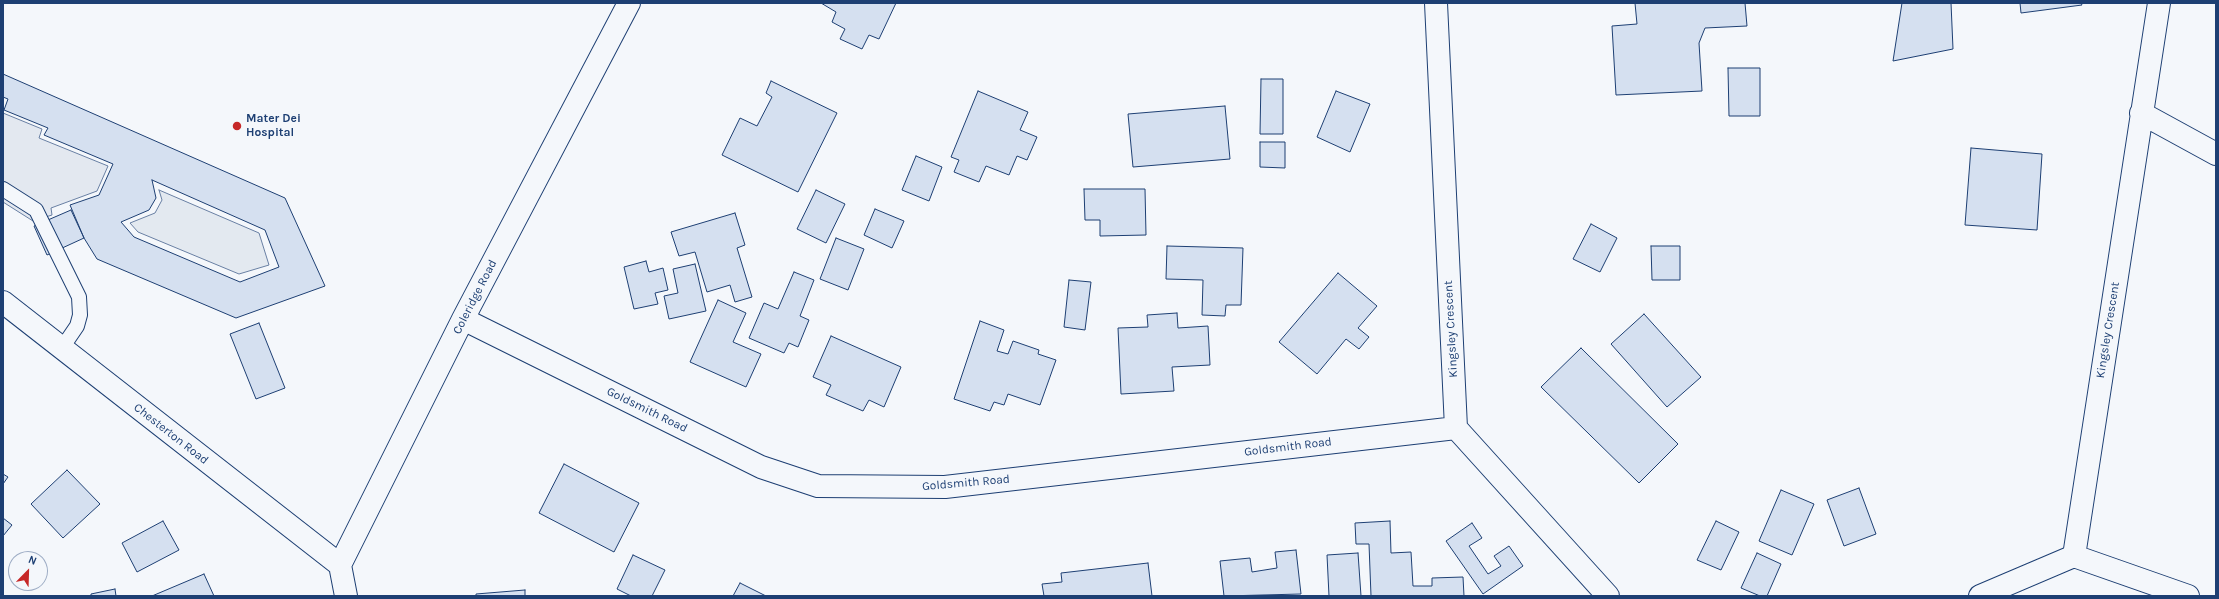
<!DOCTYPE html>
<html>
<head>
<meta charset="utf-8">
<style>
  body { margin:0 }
  #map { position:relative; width:2219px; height:599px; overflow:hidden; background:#f4f7fb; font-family:Karla,sans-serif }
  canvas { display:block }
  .frame { position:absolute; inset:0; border:4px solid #1d3f73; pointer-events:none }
  .north { position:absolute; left:8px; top:551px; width:40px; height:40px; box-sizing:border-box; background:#f4f7fb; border:1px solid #9eadc5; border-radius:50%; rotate:23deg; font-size:11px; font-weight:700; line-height:16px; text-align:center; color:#1d3f73 }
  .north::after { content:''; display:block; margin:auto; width:14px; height:18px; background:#c62828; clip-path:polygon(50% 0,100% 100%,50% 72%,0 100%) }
</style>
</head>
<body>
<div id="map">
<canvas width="2219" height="599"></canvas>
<div class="frame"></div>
<div class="north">N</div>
</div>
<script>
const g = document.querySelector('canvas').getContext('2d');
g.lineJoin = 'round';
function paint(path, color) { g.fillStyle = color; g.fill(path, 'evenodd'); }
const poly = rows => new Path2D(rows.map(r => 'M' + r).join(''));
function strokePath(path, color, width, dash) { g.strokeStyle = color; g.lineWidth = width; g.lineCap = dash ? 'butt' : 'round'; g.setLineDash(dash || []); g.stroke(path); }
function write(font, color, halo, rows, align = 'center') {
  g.font = font + ' Karla,sans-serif'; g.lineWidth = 3; g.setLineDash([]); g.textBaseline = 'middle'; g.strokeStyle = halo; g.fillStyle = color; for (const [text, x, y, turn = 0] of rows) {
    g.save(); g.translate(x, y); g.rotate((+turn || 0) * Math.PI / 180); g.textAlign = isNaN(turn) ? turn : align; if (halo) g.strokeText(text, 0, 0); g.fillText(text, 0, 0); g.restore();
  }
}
const green = poly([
  [159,190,259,233,269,265,239,274,138,232,130,223,155,213,162,200,159,190]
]);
paint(green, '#e3e9f0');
strokePath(green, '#687fa3', 1);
const parking = poly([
  [3,113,42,129,39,138,108,166,97,191,51,208,52,215,33,221,3,202,3,113]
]);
paint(parking, '#e3e8f0');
strokePath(parking, '#687fa3', 1);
const building = poly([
  [821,3,896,3,879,39,869,35,862,49,840,39,845,29,832,22,836,12,821,3],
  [1635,3,1745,3,1747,26,1705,28,1699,43,1702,91,1616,95,1612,26,1637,24,1635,3],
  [1902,3,1951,3,1953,49,1893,61,1902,3],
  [2020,3,2081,3,2082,5,2021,13,2020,3],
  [1728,68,1760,68,1760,116,1729,116,1728,68],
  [3,74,285,198,325,286,236,318,97,259,84,238,70,205,99,195,113,164,44,135,48,128,4,110,8,99,3,97,3,74],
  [152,180,265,230,279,267,240,282,134,237,121,222,149,210,156,198,152,180],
  [1261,79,1283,79,1283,134,1260,134,1261,79],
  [771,81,837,113,798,192,722,155,740,118,757,126,772,97,766,93,771,81],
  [978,91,1028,112,1020,130,1037,137,1027,160,1017,156,1009,175,986,166,979,182,954,172,959,160,951,157,978,91],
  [1336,91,1370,104,1350,152,1317,137,1336,91],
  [1225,106,1230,159,1133,167,1128,114,1225,106],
  [1260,142,1285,142,1285,168,1260,167,1260,142],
  [1971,148,2042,154,2037,230,1965,225,1971,148],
  [916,156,942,167,929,201,902,190,916,156],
  [1084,189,1145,189,1146,235,1100,236,1100,220,1085,220,1084,189],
  [816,190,845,204,826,243,797,229,816,190],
  [875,209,904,221,892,248,864,235,875,209],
  [71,210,84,238,47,255,34,226,71,210],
  [735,213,745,245,737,248,752,297,735,302,730,285,707,292,695,252,679,256,671,232,735,213],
  [1591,224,1617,238,1600,272,1573,259,1591,224],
  [836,238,864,249,848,290,820,279,836,238],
  [1167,246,1243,248,1241,305,1226,305,1225,316,1202,315,1203,280,1166,279,1167,246],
  [1651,246,1680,246,1680,280,1652,280,1651,246],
  [646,261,649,272,663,268,668,290,655,293,658,304,634,309,624,267,646,261],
  [695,264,706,311,669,319,664,296,678,293,673,269,695,264],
  [794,272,814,280,800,316,809,320,798,347,789,343,784,353,749,338,764,303,778,309,794,272],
  [1338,273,1377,306,1358,328,1369,337,1359,349,1346,339,1317,374,1279,342,1338,273],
  [1069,280,1091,282,1085,330,1064,327,1069,280],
  [718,300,746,313,733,342,761,354,746,387,690,362,718,300],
  [1177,313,1178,328,1208,326,1210,365,1172,367,1174,391,1121,394,1118,328,1148,327,1147,315,1177,313],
  [1644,314,1701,377,1667,407,1611,344,1644,314],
  [980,321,1004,330,997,351,1008,354,1013,341,1039,350,1038,354,1056,360,1040,405,1008,394,1004,405,994,402,990,411,954,399,980,321],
  [259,323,285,388,256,399,230,334,259,323],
  [831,336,901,367,884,407,869,400,863,411,826,395,831,385,813,377,831,336],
  [1581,348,1678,444,1639,483,1541,387,1581,348],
  [564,464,639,503,614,552,539,513,564,464],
  [67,470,100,504,63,538,31,504,67,470],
  [3,474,8,477,3,484,3,474],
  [1859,488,1876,534,1844,546,1827,500,1859,488],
  [1781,490,1814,504,1792,555,1759,541,1781,490],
  [3,518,12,525,3,536,3,518],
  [163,521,179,550,137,572,122,543,163,521],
  [1390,521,1391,553,1411,552,1413,586,1432,586,1432,578,1463,577,1464,596,1371,596,1369,544,1356,544,1355,523,1390,521],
  [1716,521,1739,532,1721,570,1697,560,1716,521],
  [1472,523,1482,538,1469,546,1488,574,1501,566,1494,556,1509,546,1523,566,1483,594,1446,541,1472,523],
  [1296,550,1301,594,1224,596,1220,561,1250,558,1252,572,1277,568,1275,552,1296,550],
  [1358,553,1361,596,1329,596,1327,555,1358,553],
  [1757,553,1781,564,1767,596,1760,596,1741,588,1757,553],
  [633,555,665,570,652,596,631,596,617,589,633,555],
  [1148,563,1152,596,1044,596,1042,584,1062,582,1061,573,1148,563],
  [204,574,214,596,152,596,204,574],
  [740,583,766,596,733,596,740,583],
  [115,589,116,596,91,596,91,594,115,589],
  [525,590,525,596,476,596,476,594,525,590]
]);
paint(building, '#d5e0f0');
strokePath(building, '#1d3f73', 1);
const service = poly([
  [3,189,36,210,79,297,80,315,77,326,62,348]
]);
const minor = poly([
  [1436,3,1456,428,1608,596],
  [2141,113,2216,154],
  [3,302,340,565],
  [463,319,761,467,818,486,945,487,1456,428],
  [2074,556,2188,596],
  [346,596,340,565,463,319,629,3],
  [1980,596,2074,556,2159,3]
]);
strokePath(service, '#1d3f73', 16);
strokePath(minor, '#1d3f73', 24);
strokePath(service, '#f4f7fb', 14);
strokePath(minor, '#f4f7fb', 22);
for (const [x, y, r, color] of [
  [237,126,5,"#c62828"]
]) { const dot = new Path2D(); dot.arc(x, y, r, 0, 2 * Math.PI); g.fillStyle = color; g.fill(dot); strokePath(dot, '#f4f7fb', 1.5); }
write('bold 12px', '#1d3f73', '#f4f7fb', [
  ["Mater Dei",246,119],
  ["Hospital",246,133]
], 'left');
write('12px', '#1d3f73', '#f4f7fb', [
  ["Coleridge Road",475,297,-63],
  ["Kingsley Crescent",1451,329,-93],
  ["Kingsley Crescent",2108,330,-81],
  ["Goldsmith Road",647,410,26],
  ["Chesterton Road",171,434,38],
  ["Goldsmith Road",1288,447,-7],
  ["Goldsmith Road",966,483,-5]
]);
</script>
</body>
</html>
